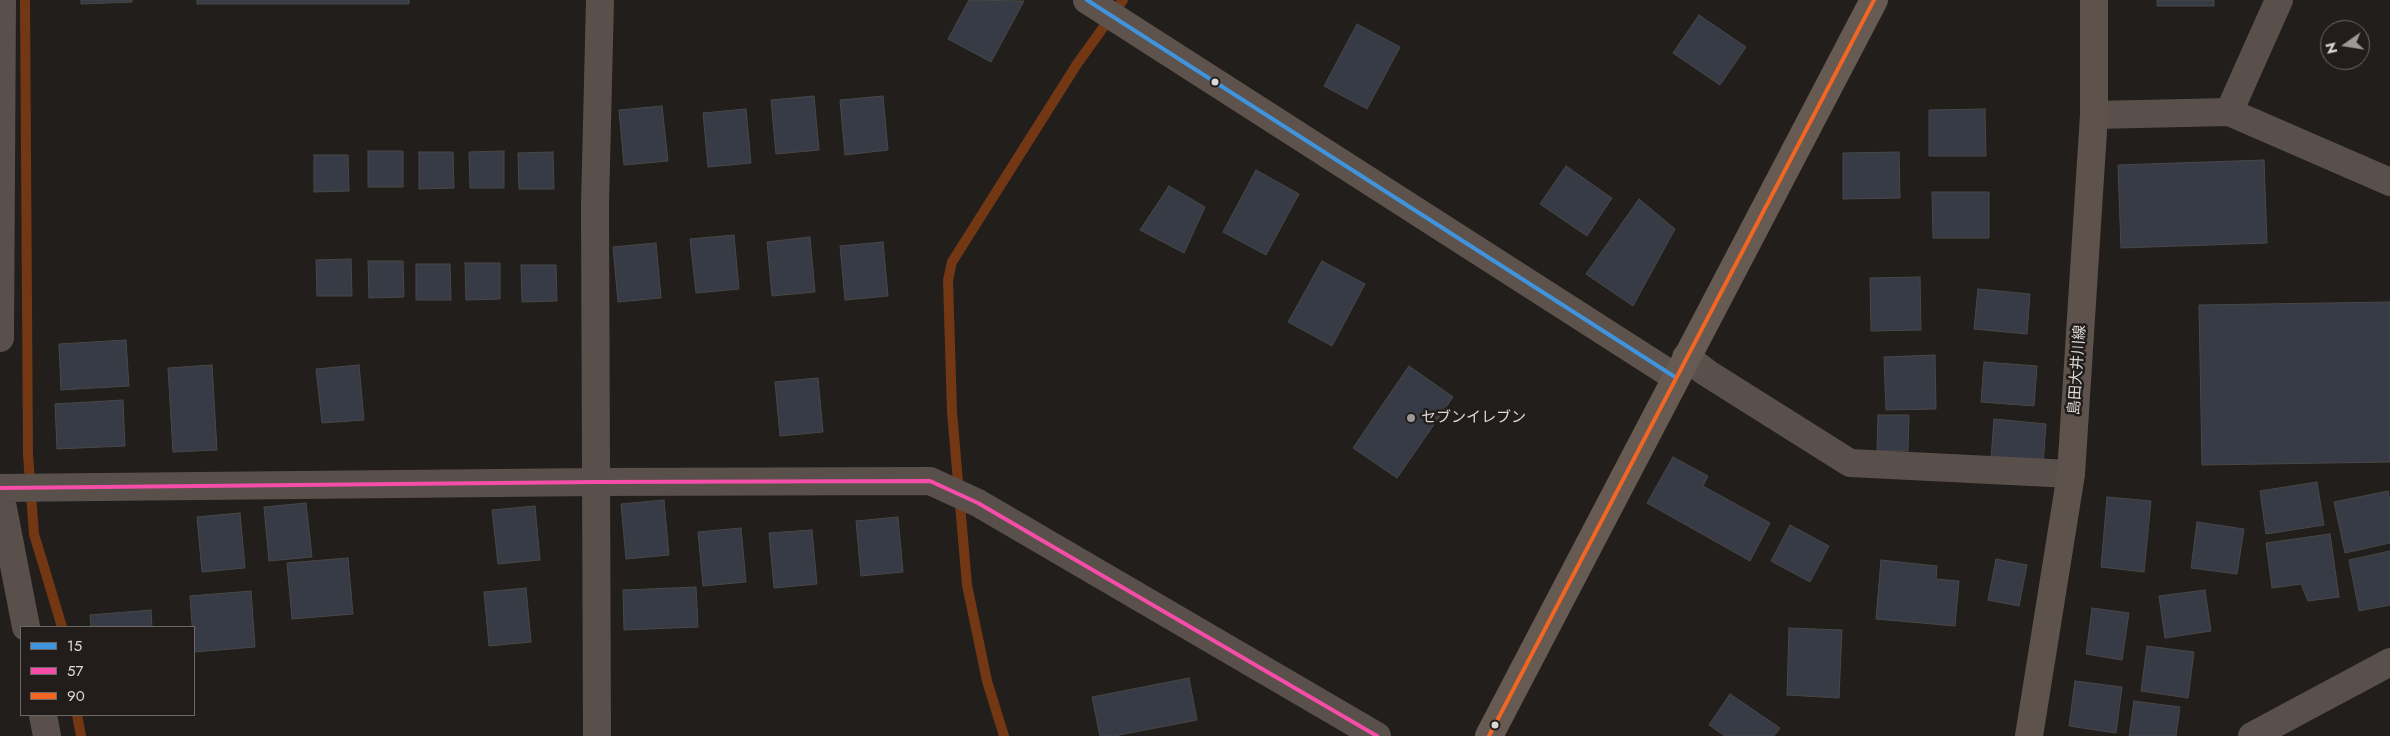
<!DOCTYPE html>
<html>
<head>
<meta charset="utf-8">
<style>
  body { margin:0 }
  #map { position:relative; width:2390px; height:736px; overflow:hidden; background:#211e1c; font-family:Jost,sans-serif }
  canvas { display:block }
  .legend { position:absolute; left:20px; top:626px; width:175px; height:90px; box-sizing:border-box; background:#221d1b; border:1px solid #6c6866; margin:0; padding:6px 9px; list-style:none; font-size:15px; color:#dcd9d7 }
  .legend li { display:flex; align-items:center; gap:10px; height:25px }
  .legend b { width:25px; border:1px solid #6c6866 }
  .north { position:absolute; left:2320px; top:20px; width:50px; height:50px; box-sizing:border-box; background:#221d1b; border:1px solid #6c6866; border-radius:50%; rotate:257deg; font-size:14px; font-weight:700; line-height:20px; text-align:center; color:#dcd9d7 }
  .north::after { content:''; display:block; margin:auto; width:18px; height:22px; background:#9b9896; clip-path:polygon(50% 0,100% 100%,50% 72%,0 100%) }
</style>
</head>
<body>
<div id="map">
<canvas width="2390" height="736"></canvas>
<ul class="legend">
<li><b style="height:6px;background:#4094de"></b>15</li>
<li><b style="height:6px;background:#f54da8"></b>57</li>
<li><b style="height:6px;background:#f26522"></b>90</li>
</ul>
<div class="north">N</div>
</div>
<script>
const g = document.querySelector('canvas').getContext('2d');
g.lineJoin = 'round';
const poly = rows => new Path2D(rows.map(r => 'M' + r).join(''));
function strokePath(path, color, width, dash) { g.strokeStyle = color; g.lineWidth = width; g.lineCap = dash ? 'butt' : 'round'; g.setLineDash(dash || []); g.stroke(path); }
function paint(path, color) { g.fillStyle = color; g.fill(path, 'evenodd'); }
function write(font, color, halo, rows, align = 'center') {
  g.font = font + ' Jost,"Noto Sans JP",sans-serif'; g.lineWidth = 5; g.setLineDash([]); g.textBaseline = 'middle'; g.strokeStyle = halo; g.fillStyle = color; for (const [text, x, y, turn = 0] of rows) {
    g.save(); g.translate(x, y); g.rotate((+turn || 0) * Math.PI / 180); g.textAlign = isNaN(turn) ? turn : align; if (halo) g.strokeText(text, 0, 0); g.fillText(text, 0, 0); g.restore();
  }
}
strokePath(poly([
  [25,0,28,455,34,534,62,627],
  [77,715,81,736],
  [1004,736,987,681,967,585,952,412,948,280,952,262,1077,64,1123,0]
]), '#743714', 10);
const building = poly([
  [81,0,132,0,132,2,81,4,81,0],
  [197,0,409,0,409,4,197,4,197,0],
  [969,0,1024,1,991,62,948,39,969,0],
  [2157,0,2214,0,2214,6,2157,6,2157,0],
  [1699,15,1746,47,1720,85,1673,53,1699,15],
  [1357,24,1400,47,1367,109,1324,86,1357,24],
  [814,96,819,150,776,154,771,100,814,96],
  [883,96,888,150,845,155,840,100,883,96],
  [662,106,668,161,624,165,619,110,662,106],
  [746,109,751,163,708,167,703,113,746,109],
  [1985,109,1986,156,1929,156,1929,110,1985,109],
  [368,151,403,151,403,187,368,187,368,151],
  [504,151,504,188,470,188,469,152,504,151],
  [419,152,453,152,454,188,419,189,419,152],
  [553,152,554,189,519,189,518,153,553,152],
  [1899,152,1900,198,1843,199,1843,153,1899,152],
  [314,155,348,155,349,191,314,192,314,155],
  [2264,160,2267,243,2121,248,2118,165,2264,160],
  [1566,166,1612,198,1587,236,1540,204,1566,166],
  [1256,170,1299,194,1266,255,1223,232,1256,170],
  [1169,186,1205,207,1184,253,1140,230,1169,186],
  [1932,192,1989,192,1989,238,1933,238,1932,192],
  [1639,199,1675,229,1633,306,1586,274,1639,199],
  [734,235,739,289,696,293,690,239,734,235],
  [810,237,815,292,772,296,767,242,810,237],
  [883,242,888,296,845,300,840,246,883,242],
  [656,243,661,298,618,302,613,247,656,243],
  [351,259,352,296,317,296,316,260,351,259],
  [368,261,403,261,404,297,369,298,368,261],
  [1322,261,1365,284,1332,346,1288,322,1322,261],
  [465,263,500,263,500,299,466,300,465,263],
  [416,264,450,264,451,300,416,300,416,264],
  [521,265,556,265,557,301,522,302,521,265],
  [1920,277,1921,330,1871,331,1870,278,1920,277],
  [1978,289,2030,294,2027,334,1974,329,1978,289],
  [2390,302,2390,462,2202,465,2199,305,2390,302],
  [126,340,129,386,61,390,59,344,126,340],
  [1935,355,1936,409,1886,410,1884,357,1935,355],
  [1984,362,2037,366,2034,406,1981,402,1984,362],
  [212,365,217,450,173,452,168,368,212,365],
  [359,365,364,420,322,423,316,369,359,365],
  [1409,366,1453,397,1397,478,1353,448,1409,366],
  [818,378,823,432,780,436,775,382,818,378],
  [123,400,125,446,57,449,55,404,123,400],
  [1878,415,1909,415,1908,451,1877,451,1878,415],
  [1994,419,2046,424,2043,464,1991,459,1994,419],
  [1673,457,1708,476,1703,486,1770,523,1750,561,1647,503,1673,457],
  [2317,482,2324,525,2266,534,2260,491,2317,482],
  [2388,491,2390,502,2390,543,2345,553,2334,502,2388,491],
  [2107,497,2151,501,2144,572,2101,567,2107,497],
  [664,500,669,555,626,559,621,504,664,500],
  [306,503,312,557,269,561,264,507,306,503],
  [535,506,540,560,498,564,492,510,535,506],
  [240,513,245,568,202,572,197,517,240,513],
  [898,517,903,572,861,576,856,521,898,517],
  [2197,522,2244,529,2237,574,2191,568,2197,522],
  [1790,525,1829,546,1810,582,1771,561,1790,525],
  [741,528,746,582,703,586,698,532,741,528],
  [812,530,817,584,774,588,769,533,812,530],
  [2330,534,2339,597,2308,601,2301,584,2272,588,2266,543,2330,534],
  [2390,551,2390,605,2359,611,2349,560,2390,551],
  [348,558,353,614,292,619,287,563,348,558],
  [1996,559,2027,565,2019,606,1988,600,1996,559],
  [1881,560,1937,566,1936,579,1959,581,1955,626,1876,619,1881,560],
  [696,587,698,627,624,630,623,590,696,587],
  [526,588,531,642,489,646,484,592,526,588],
  [2205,590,2211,631,2165,638,2159,596,2205,590],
  [251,591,255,647,194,652,190,596,251,591],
  [2092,608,2129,613,2122,660,2086,654,2092,608],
  [151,610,152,627,91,627,90,615,151,610],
  [1789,628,1842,630,1839,698,1787,695,1789,628],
  [2147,646,2194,652,2188,698,2141,691,2147,646],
  [1189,678,1197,720,1114,736,1100,736,1092,697,1189,678],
  [2075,681,2122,687,2116,733,2069,726,2075,681],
  [1730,694,1780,728,1774,736,1725,736,1709,725,1730,694],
  [2134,701,2180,707,2176,736,2129,736,2134,701]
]);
paint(building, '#373b45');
strokePath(building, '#494848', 1);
strokePath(poly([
  [2229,112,2279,0],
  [2094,115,2229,112,2390,182],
  [0,338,2,0],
  [1686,357,1707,373,1850,463,2071,474],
  [0,488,597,482,930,481,978,503,1377,736],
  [0,493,26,627],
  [43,715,47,736],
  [597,736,595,205,600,0],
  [2252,736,2390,662]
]), '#59504c', 28);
strokePath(poly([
  [1087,0,1675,377],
  [2029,736,2071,474,2094,115,2094,0]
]), '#5e534c', 28);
strokePath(poly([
  [1489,736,1874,0]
]), '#675a53', 28);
strokePath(poly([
  [1087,0,1675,377]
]), '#4094de', 4);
strokePath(poly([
  [0,488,597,482,930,481,978,503,1377,736]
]), '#f54da8', 4);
strokePath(poly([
  [1489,736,1874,0]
]), '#f26522', 4);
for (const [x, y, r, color] of [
  [1215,82,4.5,"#dcd9d7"],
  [1411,418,5,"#9b9896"],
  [1495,725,4.5,"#dcd9d7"]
]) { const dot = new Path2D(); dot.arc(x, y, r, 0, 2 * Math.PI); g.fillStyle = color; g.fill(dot); strokePath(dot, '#221d1b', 2); }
write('15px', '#dcd9d7', '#221d1b', [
  ["島田大井川線",2078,370,-86]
]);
write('15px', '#dcd9d7', '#221d1b', [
  ["セブンイレブン",1421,418]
], 'left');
</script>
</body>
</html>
